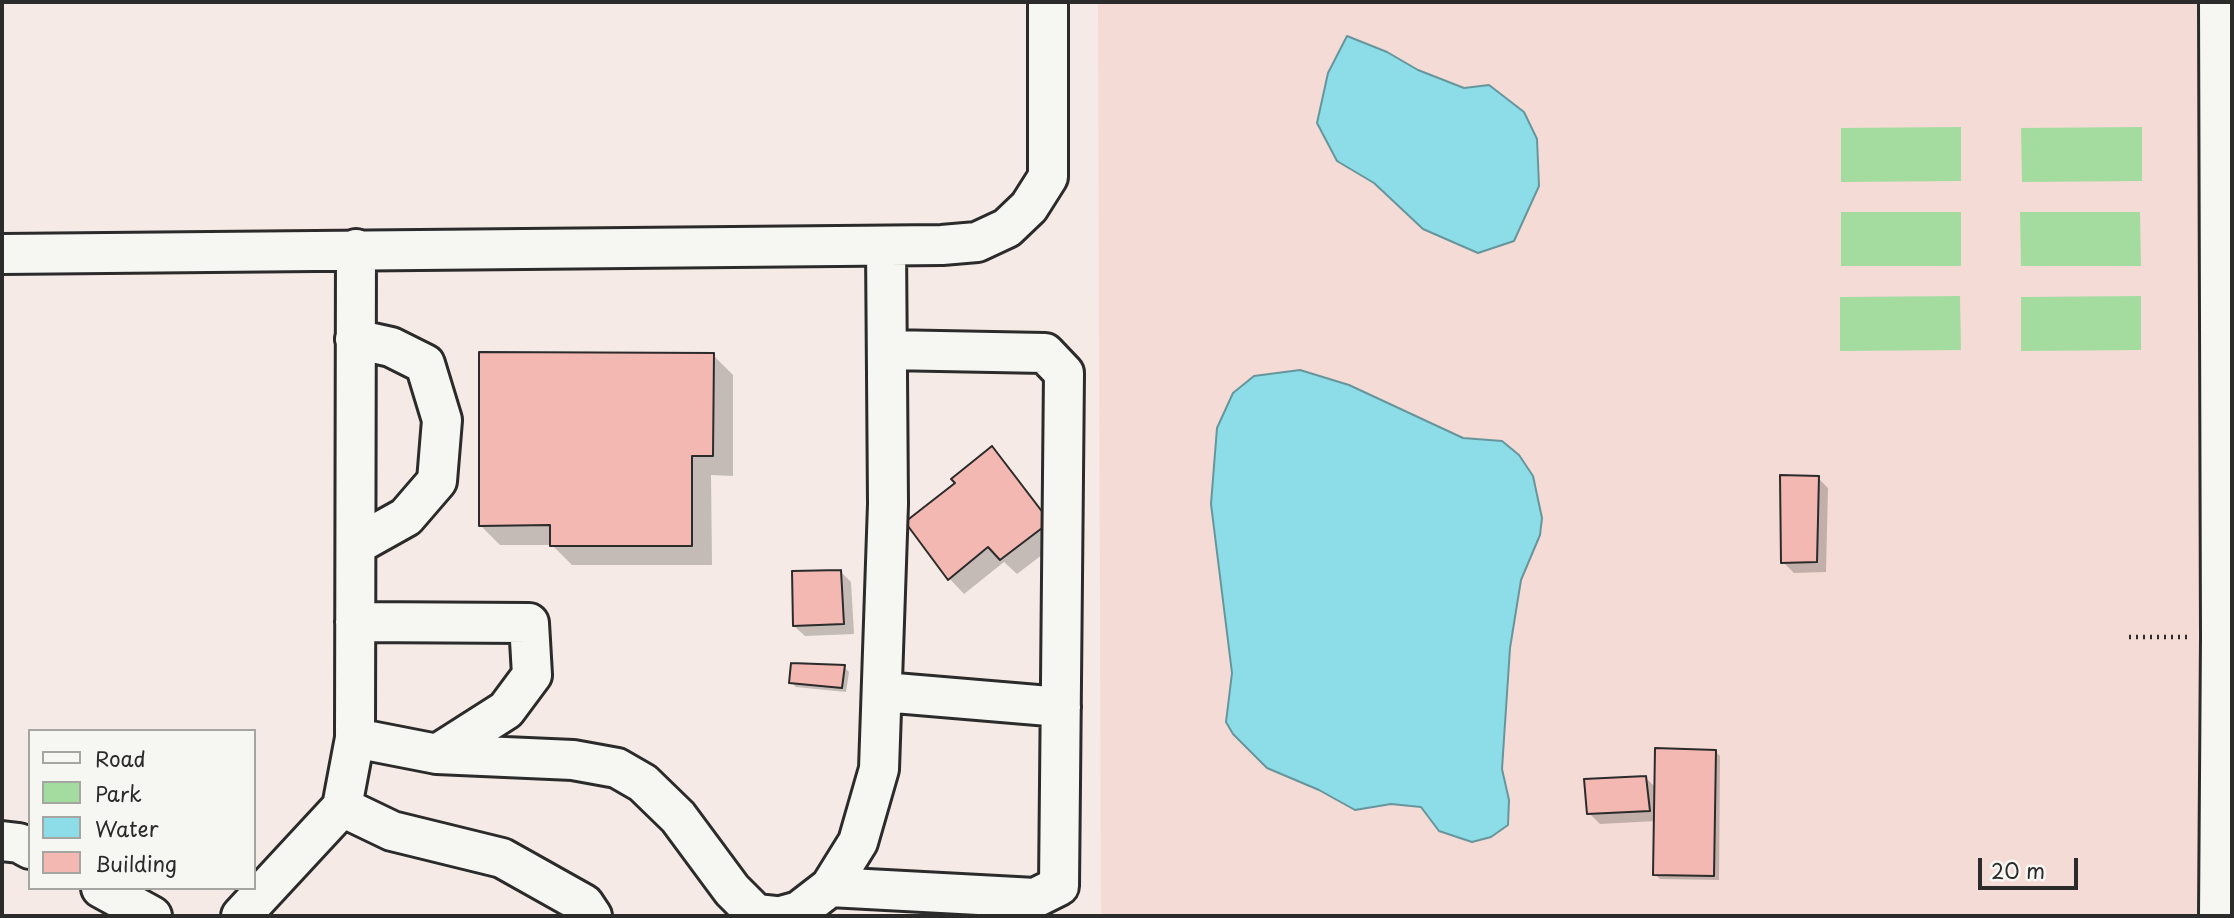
<!DOCTYPE html>
<html>
<head>
<meta charset="utf-8">
<style>
  body { margin:0 }
  #map { position:relative; width:2234px; height:918px; overflow:hidden; background:#f5eae5; font-family:"Playpen Sans",sans-serif }
  canvas { display:block }
  .frame { position:absolute; inset:0; border:4px solid #2b2b2b; pointer-events:none }
  .legend { position:absolute; left:28px; top:729px; width:228px; height:161px; box-sizing:border-box; background:#f6f6f2; border:2px solid #a5a5a2; margin:0; padding:9px 12px; list-style:none; font-size:21px; color:#2b2b2b }
  .legend li { display:flex; align-items:center; gap:14px; height:35px }
  .legend b { width:35px; border:2px solid #a5a5a2 }
  .scale { position:absolute; left:1978px; top:858px; width:100px; height:32px; box-sizing:border-box; border:4px solid #2b2b2b; border-top:0; padding-left:9px; font-size:21px; line-height:24px; white-space:nowrap; color:#2b2b2b; -webkit-text-stroke:5px #f6f6f2; paint-order:stroke }
</style>
</head>
<body>
<div id="map">
<canvas width="2234" height="918"></canvas>
<div class="frame"></div>
<ul class="legend">
<li><b style="height:9px;background:#f6f6f2"></b>Road</li>
<li><b style="height:19px;background:#a4dca0"></b>Park</li>
<li><b style="height:19px;background:#8ddde8"></b>Water</li>
<li><b style="height:19px;background:#f3b8b1"></b>Building</li>
</ul>
<div class="scale">20 m</div>
</div>
<script>
const g = document.querySelector('canvas').getContext('2d');
g.lineJoin = 'round';
function paint(path, color) { g.fillStyle = color; g.fill(path, 'evenodd'); }
const poly = rows => new Path2D(rows.map(r => 'M' + r).join(''));
function strokePath(path, color, width, dash) { g.strokeStyle = color; g.lineWidth = width; g.lineCap = dash ? 'butt' : 'round'; g.setLineDash(dash || []); g.stroke(path); }
paint(poly([
  [1098,2,2232,2,2232,916,1101,916]
]), '#f4dbd5');
paint(poly([
  [1961,127,1961,181,1841,182,1841,128],
  [2142,127,2142,181,2022,182,2021,128],
  [1841,212,1961,212,1961,266,1841,266],
  [2020,212,2140,212,2141,266,2021,266],
  [1960,296,1961,350,1840,351,1840,297],
  [2141,296,2141,350,2021,351,2021,297]
]), '#a4dca0');
const water = poly([
  [1347,36,1387,52,1418,70,1464,88,1489,85,1524,112,1537,139,1539,186,1514,241,1478,253,1423,229,1374,183,1337,161,1317,123,1328,73,1347,36],
  [1300,370,1349,385,1463,438,1502,441,1519,455,1533,476,1542,518,1540,535,1521,580,1510,648,1502,769,1509,800,1508,825,1491,837,1472,842,1439,831,1421,807,1391,804,1355,810,1319,790,1267,768,1233,734,1226,722,1232,673,1211,504,1217,428,1233,393,1254,376,1300,370]
]);
paint(water, '#8ddde8');
strokePath(water, '#66969c', 2);
paint(poly([
  [713,355,733,375,733,476,711,475,712,565,572,565,552,545,500,545,480,525],
  [992,449,1007,464,1064,538,1017,574,1004,562,964,594,949,578,958,484],
  [1818,478,1828,488,1826,572,1794,573,1783,562],
  [840,571,851,582,854,634,805,636,794,626],
  [844,667,849,672,846,692,796,687,791,682],
  [1715,751,1720,756,1719,880,1660,879,1655,874,1656,821,1600,824,1589,813,1646,778,1657,789]
]), '#0003');
const building = poly([
  [479,352,714,353,713,456,692,456,692,546,550,546,550,525,479,526,479,352],
  [992,446,1050,522,1000,560,988,547,948,580,905,522,955,483,951,479,992,446],
  [1780,475,1819,476,1817,562,1781,563,1780,475],
  [841,570,844,624,793,626,792,571,841,570],
  [791,663,845,665,842,688,789,683,791,663],
  [1655,748,1716,750,1714,876,1653,875,1655,748],
  [1646,776,1650,811,1587,814,1584,779,1646,776]
]);
paint(building, '#f3b8b1');
strokePath(building, '#2b2b2b', 2);
const minor = poly([
  [2219,2,2221,637,2219,916],
  [2,254,942,245,977,242,1007,228,1029,207,1048,177,1048,2],
  [355,339,391,347,425,364,442,420,437,481,406,517,356,545],
  [355,622,529,623,532,675,506,710,437,754,355,738],
  [883,692,1061,707],
  [437,754,573,760,617,768,643,783,678,817,732,890,756,914,775,916],
  [342,807,392,831,502,858,584,904,592,916],
  [2,841,19,843,30,849],
  [830,887,1035,898,1059,886,1064,373,1045,353,887,350],
  [101,888,152,916],
  [241,916,342,807,355,738,356,249],
  [781,916,799,911,830,887,858,842,879,769,888,504,886,246]
]);
strokePath(minor, '#2b2b2b', 44);
strokePath(poly([
  [2129,637,2187,637]
]), '#2b2b2b', 4.5, [2, 5]);
strokePath(minor, '#f6f6f2', 38);
</script>
</body>
</html>
